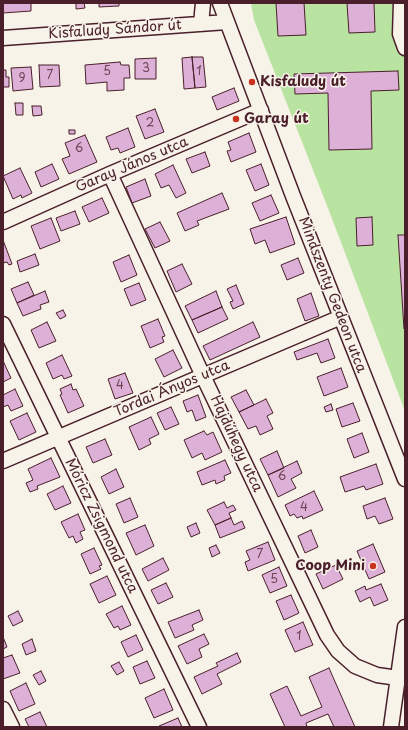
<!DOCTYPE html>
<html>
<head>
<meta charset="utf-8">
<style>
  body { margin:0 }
  #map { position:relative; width:408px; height:730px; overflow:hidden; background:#f7f3e8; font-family:"Playpen Sans",sans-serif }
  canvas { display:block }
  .frame { position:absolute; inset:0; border:4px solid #4a1f2b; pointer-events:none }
</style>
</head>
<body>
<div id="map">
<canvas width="408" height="730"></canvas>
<div class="frame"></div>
</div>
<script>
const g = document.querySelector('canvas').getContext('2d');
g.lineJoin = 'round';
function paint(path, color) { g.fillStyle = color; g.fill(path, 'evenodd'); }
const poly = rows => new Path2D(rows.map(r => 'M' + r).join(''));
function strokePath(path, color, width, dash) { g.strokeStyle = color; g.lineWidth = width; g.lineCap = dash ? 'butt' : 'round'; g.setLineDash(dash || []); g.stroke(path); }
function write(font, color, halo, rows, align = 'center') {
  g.font = font + ' "Playpen Sans",sans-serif'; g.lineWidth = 3; g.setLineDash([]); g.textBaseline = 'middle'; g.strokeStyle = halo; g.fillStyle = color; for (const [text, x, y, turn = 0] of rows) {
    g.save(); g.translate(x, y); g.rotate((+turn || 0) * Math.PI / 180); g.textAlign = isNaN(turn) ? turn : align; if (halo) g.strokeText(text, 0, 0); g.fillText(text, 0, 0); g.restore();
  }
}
paint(poly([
  [251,3,405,3,405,411,328,208,254,20]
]), '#b9e3a0');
const building = poly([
  [3,3,31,3,31,11,3,13,3,3],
  [76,3,84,3,85,8,76,9,76,3],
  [99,3,119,3,119,6,99,7,99,3],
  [276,3,304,3,306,35,278,36,276,3],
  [347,3,374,3,375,32,349,33,347,3],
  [192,57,195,88,184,89,182,58,192,57],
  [192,57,203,57,206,87,195,88,192,57],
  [156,58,156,79,135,79,135,59,156,58],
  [120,62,121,65,129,65,130,78,124,78,124,90,107,91,107,82,86,84,85,65,120,62],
  [39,65,59,65,60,86,40,87,39,65],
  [31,67,33,89,13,91,11,68,31,67],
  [3,70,6,70,6,77,9,77,9,87,3,87,3,70],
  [398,71,399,90,371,91,372,149,329,150,328,93,295,94,294,74,398,71],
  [234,88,239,101,217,110,212,97,234,88],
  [15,103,23,103,23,115,16,115,15,103],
  [32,106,41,106,42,115,33,116,32,106],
  [155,109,164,132,145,139,136,116,155,109],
  [128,128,135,147,120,153,118,148,111,150,106,137,128,128],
  [69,130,75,130,75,134,69,134,69,130],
  [249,133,256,152,231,162,227,151,231,150,228,142,249,133],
  [85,135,97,162,69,174,62,159,70,156,65,143,85,135],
  [205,152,210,166,192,173,186,159,205,152],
  [52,164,59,179,41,187,35,172,52,164],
  [261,164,269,185,255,191,246,170,261,164],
  [173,165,186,193,176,198,169,185,161,188,155,174,173,165],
  [20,168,32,193,22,198,21,195,13,199,3,176,20,168],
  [145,179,151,196,132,203,126,187,145,179],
  [222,193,229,209,197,221,199,225,185,231,177,213,222,193],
  [271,195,279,213,260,221,252,203,271,195],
  [102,198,109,213,89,222,82,207,102,198],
  [75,211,80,224,61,231,56,218,75,211],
  [286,217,295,244,270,253,265,240,255,244,250,229,286,217],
  [372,217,373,245,357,246,356,218,372,217],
  [51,218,60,241,40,249,31,226,51,218],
  [160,222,170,241,155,248,145,229,160,222],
  [398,235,405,235,405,329,404,329,398,235],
  [3,240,12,264,9,265,7,262,3,263,3,240],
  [35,254,39,265,20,272,17,261,35,254],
  [129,255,137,275,121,282,113,262,129,255],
  [298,258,304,273,287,280,281,265,298,258],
  [182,264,192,284,176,292,167,271,182,264],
  [28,282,34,295,17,303,11,289,28,282],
  [139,283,146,300,131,306,124,289,139,283],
  [236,285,244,304,233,309,230,302,233,301,227,289,236,285],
  [45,291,49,302,40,305,41,309,23,316,17,303,45,291],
  [216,291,222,307,192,320,185,306,216,291],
  [311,293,319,316,305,321,297,299,311,293],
  [222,307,228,319,198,333,192,320,222,307],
  [63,310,66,316,60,319,56,313,63,310],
  [158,319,165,336,162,337,164,342,150,348,141,326,158,319],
  [47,322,56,341,39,348,31,330,47,322],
  [253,322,260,337,210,360,203,346,253,322],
  [328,339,335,358,321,363,317,353,297,360,294,352,328,339],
  [173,350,182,368,164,377,155,359,173,350],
  [62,355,72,376,64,379,62,375,53,379,46,363,62,355],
  [4,363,11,378,3,382,3,364,4,363],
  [341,368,348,387,324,396,317,377,341,368],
  [125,373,133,393,115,399,108,379,125,373],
  [71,384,73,390,76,389,84,406,68,413,60,395,62,394,60,389,71,384],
  [15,389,23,406,11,411,8,405,3,407,3,395,15,389],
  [246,390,254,405,239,412,231,397,246,390],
  [198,395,206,417,196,421,192,410,187,412,183,401,198,395],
  [266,399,273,413,267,416,273,429,260,435,256,426,248,429,239,412,266,399],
  [353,403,360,421,342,427,336,409,353,403],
  [331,404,333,410,326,412,324,407,331,404],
  [171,407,179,424,165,430,157,413,171,407],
  [27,413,36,432,19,440,10,421,27,413],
  [151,417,159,434,149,439,151,444,139,450,129,427,151,417],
  [204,431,207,435,213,432,222,452,205,460,202,453,192,458,184,440,204,431],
  [362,433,369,452,354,458,347,439,362,433],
  [105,439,112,455,93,463,86,447,105,439],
  [277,451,284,468,268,475,260,459,277,451],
  [51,458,60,477,37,486,38,489,30,492,26,483,33,480,28,469,51,458],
  [225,460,231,473,224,476,225,480,216,484,215,480,202,485,197,472,225,460],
  [297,461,302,473,291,479,296,488,278,497,268,475,297,461],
  [376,464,383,484,366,490,364,486,345,492,340,477,376,464],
  [116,469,124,487,109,494,101,477,116,469],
  [63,486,71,503,55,510,47,494,63,486],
  [314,491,323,510,303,519,302,516,297,518,294,514,290,516,285,505,314,491],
  [130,498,138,517,124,523,116,504,130,498],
  [385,498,393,519,379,524,375,516,367,519,363,506,385,498],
  [224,502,227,508,233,505,236,510,229,513,231,518,215,525,207,510,224,502],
  [78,514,85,530,80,532,83,539,76,543,73,536,69,538,61,522,78,514],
  [231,518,234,525,242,521,245,528,220,538,215,525,231,518],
  [196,523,200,533,191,537,187,527,196,523],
  [145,525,154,546,136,555,126,533,145,525],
  [311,530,318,547,305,553,298,536,311,530],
  [268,542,275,560,248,571,245,562,250,560,246,551,268,542],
  [373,544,385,572,369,579,357,551,373,544],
  [216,545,220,553,212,557,209,548,216,545],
  [94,548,102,565,99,566,101,569,90,574,81,554,94,548],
  [163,558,169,570,148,581,142,569,163,558],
  [336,565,343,579,323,589,316,574,336,565],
  [279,567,287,586,270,593,262,575,279,567],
  [107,576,116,595,99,603,90,584,107,576],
  [166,583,173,597,158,604,151,590,166,583],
  [381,584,388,600,374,606,370,597,360,602,355,591,365,586,366,590,381,584],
  [291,595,299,613,284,620,276,601,291,595],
  [122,606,131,625,120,630,118,626,114,628,106,614,122,606],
  [199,610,203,620,192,625,194,630,175,638,168,622,199,610],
  [18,611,23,621,13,626,8,616,18,611],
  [303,622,313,645,295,652,285,630,303,622],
  [204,634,209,644,199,649,202,657,187,664,178,646,204,634],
  [136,635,143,650,128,657,121,642,136,635],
  [3,637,7,647,3,649,3,637],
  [32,639,36,651,26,655,22,644,32,639],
  [237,653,241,662,217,674,222,684,202,694,194,677,218,666,216,663,237,653],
  [12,655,20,673,3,679,3,658,12,655],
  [147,661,155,678,140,684,133,667,147,661],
  [119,662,124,671,117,675,111,666,119,662],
  [329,668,355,727,334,727,328,714,306,723,307,727,285,727,270,694,287,686,301,716,322,707,309,677,329,668],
  [41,671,46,681,39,685,33,675,41,671],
  [26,683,35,704,19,711,10,691,26,683],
  [164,689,173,710,154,718,145,698,164,689],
  [40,712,47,727,29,727,25,719,40,712],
  [178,718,182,727,160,727,159,726,178,718]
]);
paint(building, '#ddb1d7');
strokePath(building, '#4a1f2b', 1);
const minor = poly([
  [220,3,293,196,405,479],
  [401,3,400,34,405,48],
  [201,24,203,3],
  [3,38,227,22],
  [110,174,203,376,327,635,338,651,355,666,377,675,398,678,405,675],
  [3,222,110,174,261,110],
  [3,324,199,727],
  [3,461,341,317],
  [3,709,12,727],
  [391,727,405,627]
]);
strokePath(minor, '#4a1f2b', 17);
strokePath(minor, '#f7f3e8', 14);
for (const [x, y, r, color] of [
  [252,82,4,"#c8321e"],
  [236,119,4,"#c8321e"],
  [373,566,4,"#c8321e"]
]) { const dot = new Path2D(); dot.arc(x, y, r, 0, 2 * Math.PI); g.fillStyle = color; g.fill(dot); strokePath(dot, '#f7f3e8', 1.5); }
write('12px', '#6f4456', null, [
  ["3",146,69],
  ["5",107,72],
  ["1",199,72],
  ["7",50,76],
  ["9",22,79],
  ["2",150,124],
  ["6",79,149],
  ["4",120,386],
  ["6",282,477],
  ["4",304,508],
  ["7",260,555],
  ["5",274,580],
  ["1",299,637]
]);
write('14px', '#4a1f2b', '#f7f3e8', [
  ["Kisfaludy Sándor út",115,30,-4],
  ["Garay János utca",132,165,-23],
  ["Mindszenty Gedeon utca",332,295,69],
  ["Tordai Ányos utca",172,389,-23],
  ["Hajdúhegy utca",236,444,65],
  ["Móricz Zsigmond utca",101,526,64]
]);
write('bold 14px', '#4a1f2b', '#f7f3e8', [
  ["Kisfaludy út",260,82],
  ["Garay út",244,119],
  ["Coop Mini",365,566,"right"]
], 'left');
</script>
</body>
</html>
